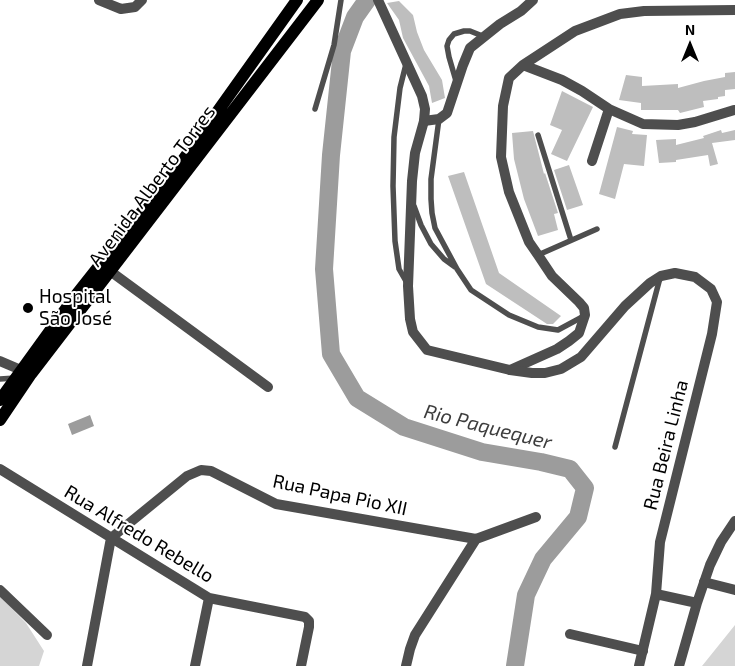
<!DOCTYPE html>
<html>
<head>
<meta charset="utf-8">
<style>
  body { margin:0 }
  #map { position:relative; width:735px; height:666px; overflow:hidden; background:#fff; font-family:"Exo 2",sans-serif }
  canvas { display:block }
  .north { position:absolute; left:665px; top:20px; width:50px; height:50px; -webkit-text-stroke:4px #fff; paint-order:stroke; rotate:0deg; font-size:14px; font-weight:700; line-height:20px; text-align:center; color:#000 }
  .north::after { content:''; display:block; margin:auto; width:18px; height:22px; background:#000; clip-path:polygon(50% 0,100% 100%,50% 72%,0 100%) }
</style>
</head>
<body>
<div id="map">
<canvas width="735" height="666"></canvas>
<div class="north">N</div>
</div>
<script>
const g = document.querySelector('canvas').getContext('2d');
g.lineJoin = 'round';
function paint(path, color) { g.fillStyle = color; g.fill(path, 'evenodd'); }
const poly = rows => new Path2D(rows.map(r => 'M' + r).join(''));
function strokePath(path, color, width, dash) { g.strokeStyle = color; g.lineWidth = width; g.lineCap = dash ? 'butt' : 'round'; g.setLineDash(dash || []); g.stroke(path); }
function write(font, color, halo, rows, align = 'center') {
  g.font = font + ' "Exo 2",sans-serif'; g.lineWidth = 4; g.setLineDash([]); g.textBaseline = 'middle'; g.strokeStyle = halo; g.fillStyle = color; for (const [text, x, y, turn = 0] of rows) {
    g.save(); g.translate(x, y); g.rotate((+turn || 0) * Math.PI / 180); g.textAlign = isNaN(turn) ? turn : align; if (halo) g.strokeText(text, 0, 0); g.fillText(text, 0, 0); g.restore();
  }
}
paint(poly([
  [0,596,26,623,44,651,39,666,0,666],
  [735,625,735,666,702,666]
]), '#d5d5d5');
paint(poly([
  [90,415,94,426,72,435,68,424]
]), '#9c9c9c');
strokePath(poly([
  [367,0,355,17,342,51,331,155,324,269,331,354,357,398,404,427,482,452,541,462,570,469,585,488,578,517,543,559,526,595,515,666]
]), '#9c9c9c', 18);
paint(poly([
  [399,1,413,15,417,32,424,50,442,80,445,98,432,103,429,86,403,38,399,20,387,3],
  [735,72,735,89,725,90,725,96,718,97,718,99,703,101,704,107,680,113,678,110,641,110,641,103,619,100,626,75,642,77,642,86,678,84,678,88,704,81,725,77,725,73],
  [562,91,593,107,567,161,551,154,562,130,550,125],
  [617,127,633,131,632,134,647,135,644,166,624,164,615,199,599,194],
  [721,130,722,133,735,130,735,140,712,143,718,164,710,166,708,155,676,160,676,162,659,163,656,140,676,139,676,145,704,138,703,136],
  [533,131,544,174,545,173,558,213,554,214,558,230,538,236,524,199,514,159,512,133],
  [569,165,583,205,567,210,554,170],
  [464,172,499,273,561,316,553,324,547,324,486,284,448,176]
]), '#bebebe');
strokePath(poly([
  [406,64,400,88,394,137,393,186,395,241,399,269,407,283],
  [456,81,449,57,447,46,449,40,454,34,464,31,470,31,485,37],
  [315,109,334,45,341,0],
  [439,119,431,179,431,199,432,213,435,228,457,269,471,290,509,315,538,327,558,330,584,316],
  [538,135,571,240],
  [414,206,421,225,431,244,444,259,455,267],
  [538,255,597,229],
  [0,379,15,378],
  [615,447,660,278]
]), '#4e4e4e', 5.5);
strokePath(poly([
  [99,0,121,9,135,7,142,0],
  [523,65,562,80,582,91,609,109,643,124,678,125,695,122,734,110],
  [424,121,439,119,447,113,463,65,470,48,500,24,521,11,533,0],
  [592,161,609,109],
  [110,271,268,387],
  [0,361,28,373],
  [510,370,557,349,569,341,579,333,585,315,584,308,579,302,552,276,538,255,529,242,509,192,501,157,503,106,509,78,523,65,575,31,620,14,644,11,735,10],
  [0,469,209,598,305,617,309,621,309,627,301,666],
  [704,582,735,590],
  [0,590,47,635],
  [570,634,643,651],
  [87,666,111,538,187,476,201,470,211,471,276,504,476,539,536,517],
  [195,666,209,598],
  [406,666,410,649,415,635,476,539]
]), '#4e4e4e', 10);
strokePath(poly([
  [378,0,422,96,425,109,424,121,415,153,412,181,408,286,410,319,413,332,427,350,510,370,532,373,545,373,561,369,581,357,625,306,650,283,661,276,675,273,695,277,711,289,717,302,712,334,660,542,656,594,639,666],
  [656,594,697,603,710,565,721,542,735,521],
  [679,666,697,603]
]), '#4e4e4e', 10);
strokePath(poly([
  [0,400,73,299,183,160,297,0],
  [0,420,31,374,318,0]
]), '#000', 12);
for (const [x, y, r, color] of [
  [28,308,6,"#000"]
]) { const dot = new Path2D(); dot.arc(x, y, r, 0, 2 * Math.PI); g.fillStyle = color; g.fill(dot); strokePath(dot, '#fff', 2); }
write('19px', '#000', '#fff', [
  ["Avenida Alberto Torres",152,186,-53],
  ["Rua Beira Linha",666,445,-76],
  ["Rua Papa Pio XII",340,495,12],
  ["Rua Alfredo Rebello",139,534,31]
]);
write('19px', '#000', '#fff', [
  ["Hospital",39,297],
  ["São José",39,319]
], 'left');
write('italic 20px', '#3d3d3d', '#fff', [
  ["Rio Paquequer",488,427,14]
]);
</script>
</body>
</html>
